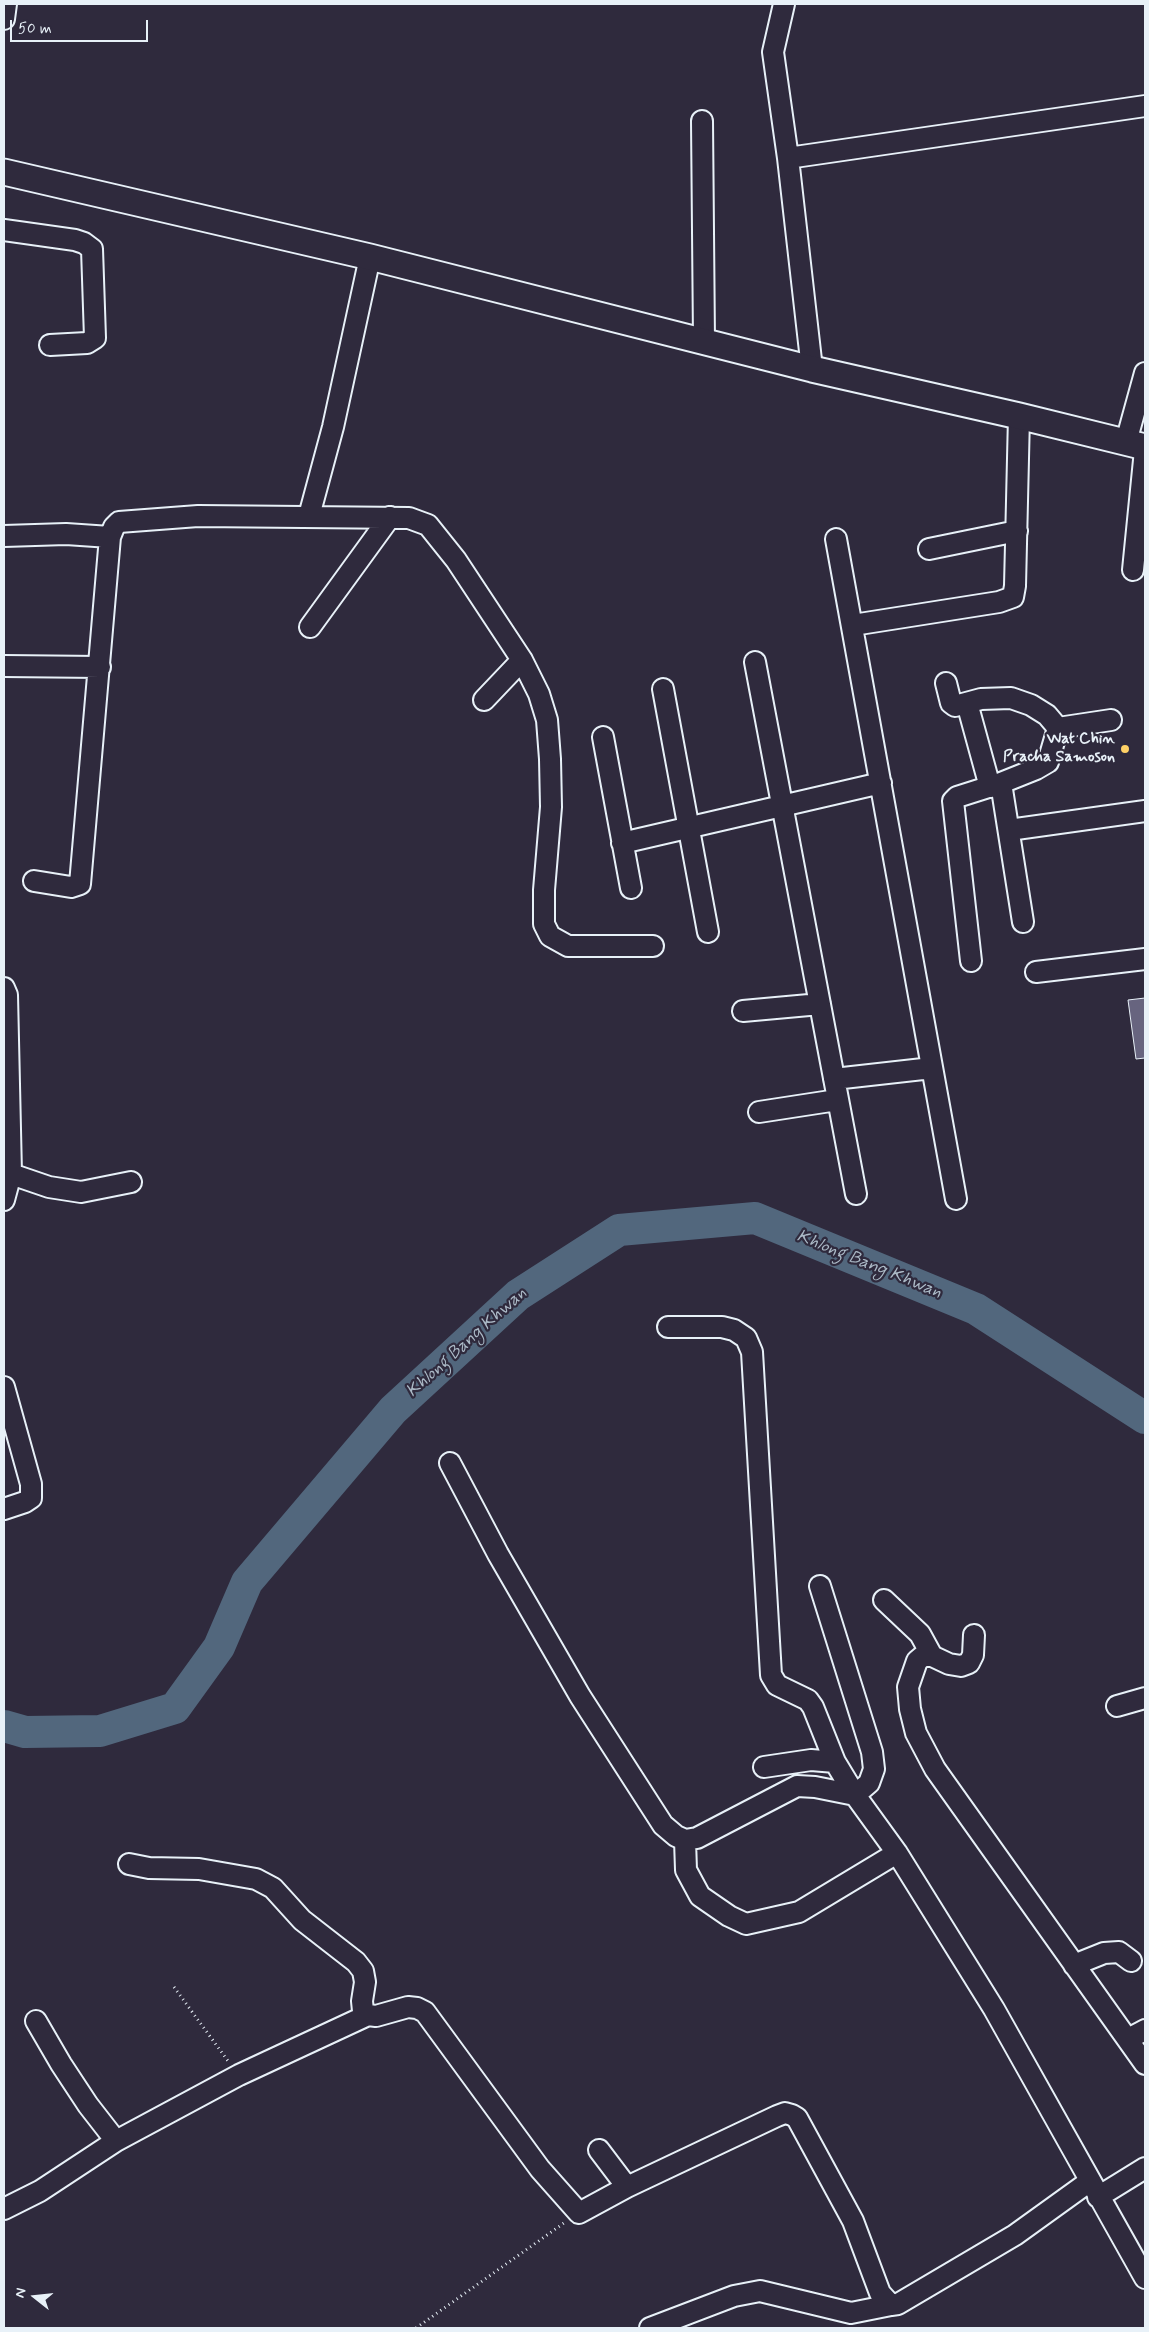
<!DOCTYPE html>
<html>
<head>
<meta charset="utf-8">
<style>
  body { margin:0 }
  #map { position:relative; width:1149px; height:2332px; overflow:hidden; background:#2f2a3d; font-family:Mynerve,sans-serif }
  canvas { display:block }
  .frame { position:absolute; inset:0; border:5px solid #e8f1f8; pointer-events:none }
  .north { position:absolute; left:10px; top:2272px; width:50px; height:50px; -webkit-text-stroke:4px #2f2a3d; paint-order:stroke; rotate:286deg; font-size:14px; font-weight:700; line-height:20px; text-align:center; color:#e8f1f8 }
  .north::after { content:''; display:block; margin:auto; width:18px; height:22px; background:#e8f1f8; clip-path:polygon(50% 0,100% 100%,50% 72%,0 100%) }
  .scale { position:absolute; left:10px; top:20px; width:138px; height:22px; box-sizing:border-box; border:2px solid #e8f1f8; border-top:0; padding-left:6px; font-size:15px; line-height:18px; white-space:nowrap; color:#e8f1f8; -webkit-text-stroke:4px #2f2a3d; paint-order:stroke }
</style>
</head>
<body>
<div id="map">
<canvas width="1149" height="2332"></canvas>
<div class="frame"></div>
<div class="north">N</div>
<div class="scale">50 m</div>
</div>
<script>
const g = document.querySelector('canvas').getContext('2d');
g.lineJoin = 'round';
const poly = rows => new Path2D(rows.map(r => 'M' + r).join(''));
function strokePath(path, color, width, dash) { g.strokeStyle = color; g.lineWidth = width; g.lineCap = dash ? 'butt' : 'round'; g.setLineDash(dash || []); g.stroke(path); }
function paint(path, color) { g.fillStyle = color; g.fill(path, 'evenodd'); }
function write(font, color, halo, rows, align = 'center') {
  g.font = font + ' Mynerve,sans-serif'; g.lineWidth = 4.5; g.setLineDash([]); g.textBaseline = 'middle'; g.strokeStyle = halo; g.fillStyle = color; for (const [text, x, y, turn = 0] of rows) {
    g.save(); g.translate(x, y); g.rotate((+turn || 0) * Math.PI / 180); g.textAlign = isNaN(turn) ? turn : align; if (halo) g.strokeText(text, 0, 0); g.fillText(text, 0, 0); g.restore();
  }
}
strokePath(poly([
  [4,1726,25,1732,100,1731,175,1708,219,1647,247,1582,393,1410,518,1295,619,1230,755,1218,976,1309,1145,1418]
]), '#52677d', 32);
const building = poly([
  [1145,998,1145,1058,1136,1059,1128,1000,1145,998]
]);
paint(building, '#67647f');
strokePath(building, '#e8f1f8', 1);
const minor = poly([
  [784,4,773,52,788,158,812,369],
  [4,19,6,4],
  [702,121,704,341],
  [788,158,1145,106],
  [4,230,75,240,84,243,92,249,95,338,87,343,50,345],
  [1126,442,1145,373],
  [309,516,333,427,370,257],
  [4,536,66,534,110,537],
  [836,539,956,1199],
  [929,549,1017,531],
  [1133,570,1145,450],
  [853,625,999,602,1013,597,1015,586,1019,416],
  [310,627,390,517],
  [755,662,856,1194],
  [4,666,100,667],
  [946,683,951,703,955,706,981,699,1011,698,1031,705,1047,715,1058,728],
  [663,689,708,932],
  [484,700,522,660],
  [967,703,990,787],
  [603,737,631,888],
  [1001,783,1023,922],
  [1009,830,1145,811],
  [622,843,881,783],
  [34,881,71,887,80,884,110,537,114,527,119,522,198,516,409,518,428,525,456,560,522,660,539,694,547,720,550,759,551,807,544,890,544,924,550,936,568,946,653,946],
  [971,961,953,801,957,797,1001,783,1036,769,1048,762,1058,728,1111,720],
  [1036,972,1145,959],
  [4,988,7,995,11,1174,4,1200],
  [743,1011,820,1004],
  [834,1079,932,1068],
  [759,1112,837,1100],
  [11,1174,49,1187,81,1192,131,1182],
  [668,1327,722,1327,734,1330,746,1338,752,1352,771,1675,777,1685,808,1700,813,1707,835,1762,855,1795,869,1783,874,1769,872,1752,820,1586],
  [4,1387,31,1484,31,1498,25,1502,4,1509],
  [450,1463,498,1554,580,1696,663,1825,676,1836,685,1840,697,1838,797,1786,815,1787,855,1795,897,1853,994,2009,1145,2278],
  [884,1600,920,1634,932,1656],
  [974,1635,973,1655,969,1663,961,1666,949,1664,932,1656,923,1656,917,1661,908,1687,910,1709,916,1733,935,1769,1145,2064],
  [1117,1706,1145,1698],
  [764,1767,811,1760,835,1762],
  [685,1840,686,1870,700,1896,729,1916,746,1924,799,1912,897,1853],
  [129,1864,149,1868,199,1869,256,1879,273,1888,302,1920,356,1962,363,1971,365,1982,362,2001,363,2011,368,2015,376,2016,408,2007,417,2008,425,2012,540,2169,579,2213,627,2187,777,2116,785,2113,792,2115,797,2118,853,2221,880,2293,891,2305,898,2304,1015,2235,1090,2181],
  [1074,1965,1104,1953,1119,1952,1131,1961],
  [36,2021,61,2064,88,2105,116,2141],
  [1128,2039,1145,2030],
  [599,2150,627,2187],
  [1098,2197,1145,2168],
  [4,2209,40,2191,116,2141,239,2075,368,2015],
  [650,2328,734,2296,760,2291,851,2313,891,2305]
]);
const major = poly([
  [4,172,370,257,812,369,1019,416,1145,447]
]);
strokePath(minor, '#e8f1f8', 24);
strokePath(major, '#e8f1f8', 29);
strokePath(poly([
  [174,1987,228,2061],
  [416,2328,564,2223]
]), '#e8f1f8', 3, [1, 4]);
strokePath(minor, '#2f2a3d', 20);
strokePath(major, '#2f2a3d', 25);
for (const [x, y, r, color] of [
  [1125,749,5,"#ffd166"]
]) { const dot = new Path2D(); dot.arc(x, y, r, 0, 2 * Math.PI); g.fillStyle = color; g.fill(dot); strokePath(dot, '#2f2a3d', 2); }
write('bold 16px', '#e8f1f8', '#2f2a3d', [
  ["Wat Chin",1115,740],
  ["Pracha Samoson",1115,758]
], 'right');
write('italic 18px', '#acbac7', '#2f2a3d', [
  ["Khlong Bang Khwan",869,1265,22],
  ["Khlong Bang Khwan",467,1343,-42]
]);
</script>
</body>
</html>
